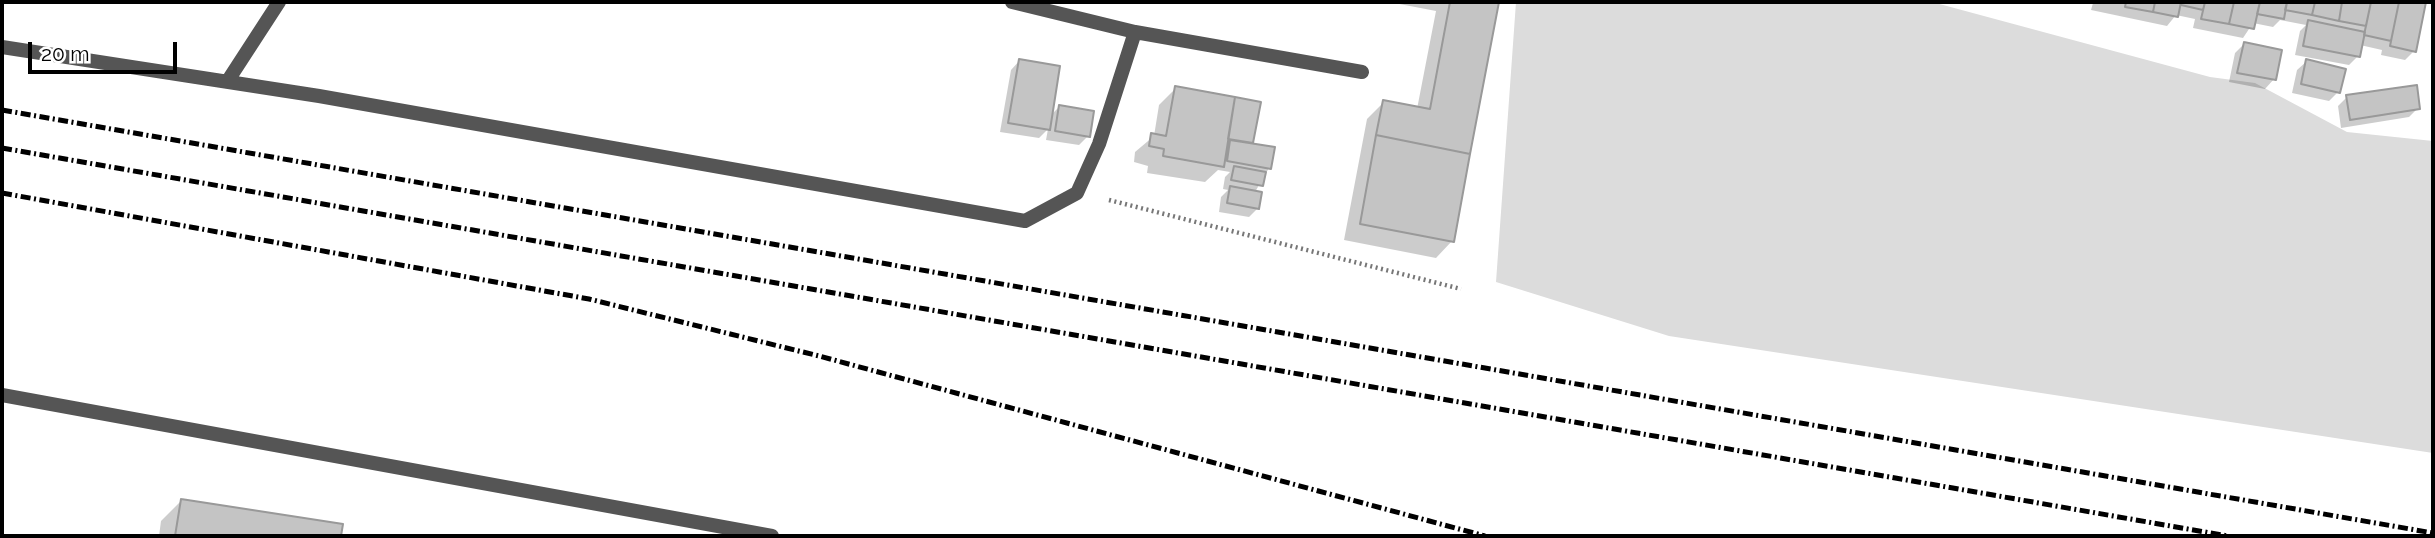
<!DOCTYPE html>
<html>
<head>
<meta charset="utf-8">
<style>
  body { margin:0 }
  #map { position:relative; width:2435px; height:538px; overflow:hidden; background:#fff; font-family:Raleway,sans-serif }
  canvas { display:block }
  .frame { position:absolute; inset:0; border:4px solid #000; pointer-events:none }
  .scale { position:absolute; left:28px; top:42px; width:149px; height:32px; box-sizing:border-box; border:4px solid #000; border-top:0; padding-left:9px; font-size:21px; line-height:24px; white-space:nowrap; color:#000; -webkit-text-stroke:5px #fff; paint-order:stroke }
</style>
</head>
<body>
<div id="map">
<canvas width="2435" height="538"></canvas>
<div class="frame"></div>
<div class="scale">20 m</div>
</div>
<script>
const g = document.querySelector('canvas').getContext('2d');
g.lineJoin = 'round';
function paint(path, color) { g.fillStyle = color; g.fill(path, 'evenodd'); }
const poly = rows => new Path2D(rows.map(r => 'M' + r).join(''));
function strokePath(path, color, width, dash) { g.strokeStyle = color; g.lineWidth = width; g.lineCap = dash ? 'butt' : 'round'; g.setLineDash(dash || []); g.stroke(path); }
paint(poly([
  [1516,2,1932,2,2210,77,2255,83,2347,132,2433,141,2433,453,1669,336,1496,282]
]), '#dcdcdc');
paint(poly([
  [1389,2,1498,2,1452,241,1436,258,1344,240,1367,119,1384,102,1417,109,1436,11],
  [2085,2,2424,2,2414,51,2405,60,2381,55,2382,50,2360,45,2358,56,2349,65,2295,55,2300,31,2306,25,2280,20,2273,27,2253,23,2243,38,2193,28,2195,19,2176,15,2167,26,2091,10,2093,3],
  [2244,44,2274,79,2265,89,2229,82,2235,53],
  [1020,60,1050,116,1059,107,1088,136,1079,145,1046,140,1048,129,1039,138,1000,132,1011,70],
  [2307,61,2338,92,2329,101,2292,93,2297,70],
  [1176,88,1259,103,1251,145,1269,168,1255,192,1258,208,1249,217,1219,212,1221,197,1228,190,1223,189,1225,177,1230,172,1218,170,1205,182,1147,173,1148,166,1134,162,1135,152,1154,136,1159,105],
  [2347,97,2418,108,2409,117,2341,128,2338,106],
  [181,501,341,525,339,536,159,536,161,521]
]), '#0003');
const building = poly([
  [1450,2,1499,2,1470,154,1376,135,1383,100,1430,109,1450,2],
  [2126,2,2155,2,2153,12,2125,7,2126,2],
  [2155,2,2181,2,2178,17,2153,12,2155,2],
  [2181,2,2205,2,2203,10,2181,5,2181,2],
  [2205,2,2234,2,2229,24,2201,19,2205,2],
  [2234,2,2260,2,2254,29,2229,24,2234,2],
  [2260,2,2287,2,2284,19,2257,14,2260,2],
  [2287,2,2315,2,2312,15,2285,10,2287,2],
  [2315,2,2342,2,2339,21,2312,15,2315,2],
  [2342,2,2371,2,2366,26,2339,21,2342,2],
  [2371,2,2399,2,2391,41,2364,35,2371,2],
  [2399,2,2426,2,2416,52,2390,46,2399,2],
  [2308,20,2365,32,2360,57,2303,46,2308,20],
  [2244,42,2282,50,2276,80,2237,73,2244,42],
  [1019,59,1060,66,1050,130,1008,123,1019,59],
  [2306,59,2346,69,2340,93,2301,84,2306,59],
  [2417,85,2420,109,2350,120,2346,95,2417,85],
  [1175,86,1235,97,1224,167,1163,156,1164,149,1149,146,1151,133,1166,136,1175,86],
  [1235,97,1261,102,1253,143,1228,139,1235,97],
  [1059,105,1094,111,1090,137,1055,131,1059,105],
  [1376,135,1470,154,1454,242,1360,224,1376,135],
  [1230,140,1275,147,1271,169,1227,161,1230,140],
  [1234,166,1266,172,1263,186,1231,180,1234,166],
  [1230,186,1262,192,1259,209,1227,203,1230,186],
  [181,499,343,524,341,536,175,536,181,499]
]);
paint(building, '#c4c4c4');
strokePath(building, '#999', 2);
strokePath(poly([
  [1109,200,1461,289]
]), '#777', 4.5, [2, 3.5]);
strokePath(poly([
  [1012,2,1135,32],
  [2,47,319,96,1025,221,1077,193,1099,144,1135,32,1362,72],
  [227,82,279,2]
]), '#555', 14);
strokePath(poly([
  [2,395,772,536]
]), '#555', 14);
strokePath(poly([
  [2,110,2433,533],
  [2,148,2228,536],
  [2,193,589,299,819,356,1485,536]
]), '#000', 5, [10, 3.5, 2, 3.5]);
</script>
</body>
</html>
